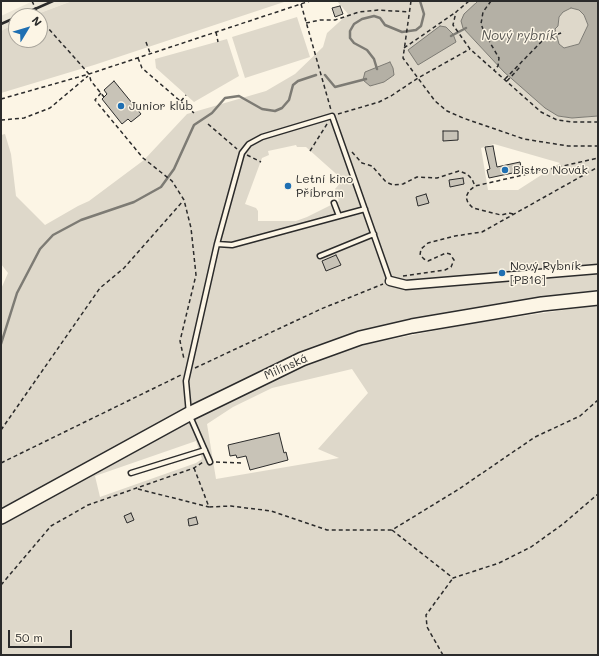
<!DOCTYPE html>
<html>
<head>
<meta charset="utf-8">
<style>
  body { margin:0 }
  #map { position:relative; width:599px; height:656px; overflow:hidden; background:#fcf5e5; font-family:Mali,sans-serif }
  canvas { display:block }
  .frame { position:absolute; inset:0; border:2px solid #2b2b2b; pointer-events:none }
  .north { position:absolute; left:8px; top:8px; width:40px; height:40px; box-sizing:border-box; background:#fcf5e5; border:1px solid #a8a49b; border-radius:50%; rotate:52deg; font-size:11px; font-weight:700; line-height:16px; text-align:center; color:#2b2b2b }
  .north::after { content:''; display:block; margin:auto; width:14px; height:18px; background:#1f6fb2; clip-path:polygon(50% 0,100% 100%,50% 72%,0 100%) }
  .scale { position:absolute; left:8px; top:630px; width:64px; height:18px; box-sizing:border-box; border:2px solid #2b2b2b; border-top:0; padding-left:5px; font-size:12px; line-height:14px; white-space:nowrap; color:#2b2b2b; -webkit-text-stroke:3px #fcf5e5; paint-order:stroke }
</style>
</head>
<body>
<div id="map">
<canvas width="599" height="656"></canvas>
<div class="frame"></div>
<div class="north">N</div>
<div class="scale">50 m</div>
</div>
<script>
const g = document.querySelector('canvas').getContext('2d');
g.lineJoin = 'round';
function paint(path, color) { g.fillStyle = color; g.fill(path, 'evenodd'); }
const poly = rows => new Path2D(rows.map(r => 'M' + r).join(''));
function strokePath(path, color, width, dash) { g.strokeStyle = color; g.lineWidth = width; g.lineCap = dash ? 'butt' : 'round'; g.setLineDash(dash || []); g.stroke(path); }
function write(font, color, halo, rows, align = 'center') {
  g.font = font + ' Mali,sans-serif'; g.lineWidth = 3; g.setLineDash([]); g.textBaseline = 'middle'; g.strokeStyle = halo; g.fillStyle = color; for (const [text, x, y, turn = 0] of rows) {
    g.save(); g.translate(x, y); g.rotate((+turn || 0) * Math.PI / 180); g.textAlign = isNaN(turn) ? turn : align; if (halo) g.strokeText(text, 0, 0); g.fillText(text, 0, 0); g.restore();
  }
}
paint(poly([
  [33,1,72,1,32,16,16,16,16,23,1,31,1,16]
]), '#ece6d7');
paint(poly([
  [72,1,287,1,94,65,1,93,1,31,16,23,16,40,40,40,40,16,32,16],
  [337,1,474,1,476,5,464,14,463,28,504,72,545,108,558,116,572,118,598,116,598,290,541,297,410,319,358,331,299,353,186,408,1,509,1,289,8,273,1,264,1,135,5,134,11,154,16,196,45,225,78,206,89,201,144,160,187,114,266,91,295,74,323,47,327,33,348,14],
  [494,144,560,163,518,190,488,190,481,148],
  [296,145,297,147,306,147,343,180,335,189,339,201,307,217,296,221,258,221,258,211,256,208,245,204,262,158,269,155,268,151],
  [571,8,579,10,584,15,588,25,579,44,564,48,559,44,555,29,558,26,559,17,563,12],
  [297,17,310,57,245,78,232,37],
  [227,39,239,76,194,102,156,68,155,59],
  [598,305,598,655,1,655,1,525,193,420,304,366,362,345,468,324],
  [352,369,368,393,318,449,339,458,216,479,207,424,233,407,272,388],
  [196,441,202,459,196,463,100,497,95,476]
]), '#ded8ca');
const water = poly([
  [478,1,598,1,598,116,572,118,558,116,545,108,504,72,463,28,461,21,464,14,478,1],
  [571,8,579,10,584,15,588,25,579,44,564,48,559,44,555,29,558,26,559,17,563,12,571,8],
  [440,26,446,27,453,34,456,42,418,65,408,50,440,26],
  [390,62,393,68,394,75,384,82,370,86,363,80,365,72,390,62]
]);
paint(water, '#b4b0a5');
strokePath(water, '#7d7b74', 1);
strokePath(poly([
  [451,36,466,28],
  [377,69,374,59,367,50,354,43,350,38,350,31,354,24,362,19,374,16,380,18,385,25,402,32,416,30,421,26,424,14,420,1],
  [325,75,335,87,366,79],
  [1,344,17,293,40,249,53,235,81,220,134,202,161,187,174,169,194,125,212,113,225,98,239,96,262,109,275,111,282,108,289,100,293,85,298,81,316,75]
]), '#7d7b74', 2.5);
const building = poly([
  [340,6,343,14,335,17,332,8,340,6],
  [114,81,141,114,131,122,128,119,122,124,102,99,107,94,104,90,114,81],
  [443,131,458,131,458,140,443,141,443,131],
  [493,146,497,167,520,162,522,171,489,178,487,170,490,169,485,147,493,146],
  [463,178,464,184,450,187,449,180,463,178],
  [426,194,429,203,418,206,416,197,426,194],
  [336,255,341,265,326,271,322,261,336,255],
  [279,433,284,453,286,452,288,460,250,470,246,456,237,458,236,455,230,456,228,445,279,433],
  [131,513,134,520,127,523,124,516,131,513],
  [196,517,198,524,189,526,188,519,196,517]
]);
paint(building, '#c8c3b7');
strokePath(building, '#2b2b2b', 1);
const service = poly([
  [334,203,339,216],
  [217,244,232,245,365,209],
  [320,256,374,234],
  [210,462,189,414,186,381,217,244,242,153,249,144,262,137,332,116,390,281],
  [131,473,205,450]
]);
const minor = poly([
  [390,281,406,285,598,269]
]);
const primary = poly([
  [1,517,189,414,302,359,360,338,412,326,542,304,598,298]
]);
strokePath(service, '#2b2b2b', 7);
strokePath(minor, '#2b2b2b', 11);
strokePath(primary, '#2b2b2b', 16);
strokePath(poly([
  [32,1,39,16],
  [411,1,403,58,435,101,447,111,463,118,524,139,568,146,598,146],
  [469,1,456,12,453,25,470,49,541,112,557,120,572,122,598,122],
  [491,1,483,12,481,24,485,34,499,58,498,66,494,70],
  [301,4,331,110],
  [40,19,89,74,91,81,104,97],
  [306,23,320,20,335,20,359,12,378,10,409,12],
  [216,32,218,42],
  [146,42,150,53],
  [404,48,456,12],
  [138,58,142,68,194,113],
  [505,79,544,39,564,32],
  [507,81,520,67],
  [101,93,95,100,143,158,172,181,184,200,191,228,196,275,180,341,184,359],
  [1,99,89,74,310,1],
  [181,101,186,95],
  [338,114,379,102,391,96,418,78,470,49],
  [1,120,24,118,50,108,88,76],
  [208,124,237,149],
  [310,151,327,124],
  [352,152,362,163,372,166,386,182,393,185,403,184,417,177,437,178,459,171,467,174,472,179,475,186],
  [247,155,261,162],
  [513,214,509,213,501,215,473,208,468,203,466,197,469,191,475,186,598,158],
  [403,276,445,270,451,267,454,260,450,254,446,253,428,261,424,259,420,255,421,249,428,243,455,236,482,232,598,167],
  [195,368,321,309,383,284],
  [1,430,100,288,124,268,183,201],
  [216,462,243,463],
  [1,463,181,375],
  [194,468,209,507,231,506,271,511,327,530,392,530,459,489,535,437,580,416,598,400],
  [138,489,209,507],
  [392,530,453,578,499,563,531,547,563,524,598,494],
  [1,585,51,526,88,505,194,468,203,462],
  [443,655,427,627,426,615,453,578]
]), '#2b2b2b', 1.5, [4, 3]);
strokePath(service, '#fcf5e5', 4);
strokePath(minor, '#fcf5e5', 8);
strokePath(primary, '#fcf5e5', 13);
strokePath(poly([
  [1,24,53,1]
]), '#2b2b2b', 2.5);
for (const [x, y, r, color] of [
  [121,106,4,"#1f6fb2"],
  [505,170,4,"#1f6fb2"],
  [288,186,4,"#1f6fb2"],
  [502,273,4,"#1f6fb2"]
]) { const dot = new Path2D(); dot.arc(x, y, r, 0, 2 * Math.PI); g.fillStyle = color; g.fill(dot); strokePath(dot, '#fcf5e5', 1.5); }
write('12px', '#2b2b2b', '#fcf5e5', [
  ["Junior klub",129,106],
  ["Bistro Novák",513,170],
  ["Letní kino",296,179],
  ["Příbram",296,193],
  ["Nový Rybník",510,266],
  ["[PB16]",510,280]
], 'left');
write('12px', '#2b2b2b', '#fcf5e5', [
  ["Milínská",286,367,-24]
]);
write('italic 13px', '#545350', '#fcf5e5', [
  ["Nový rybník",519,36]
]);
</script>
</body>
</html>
